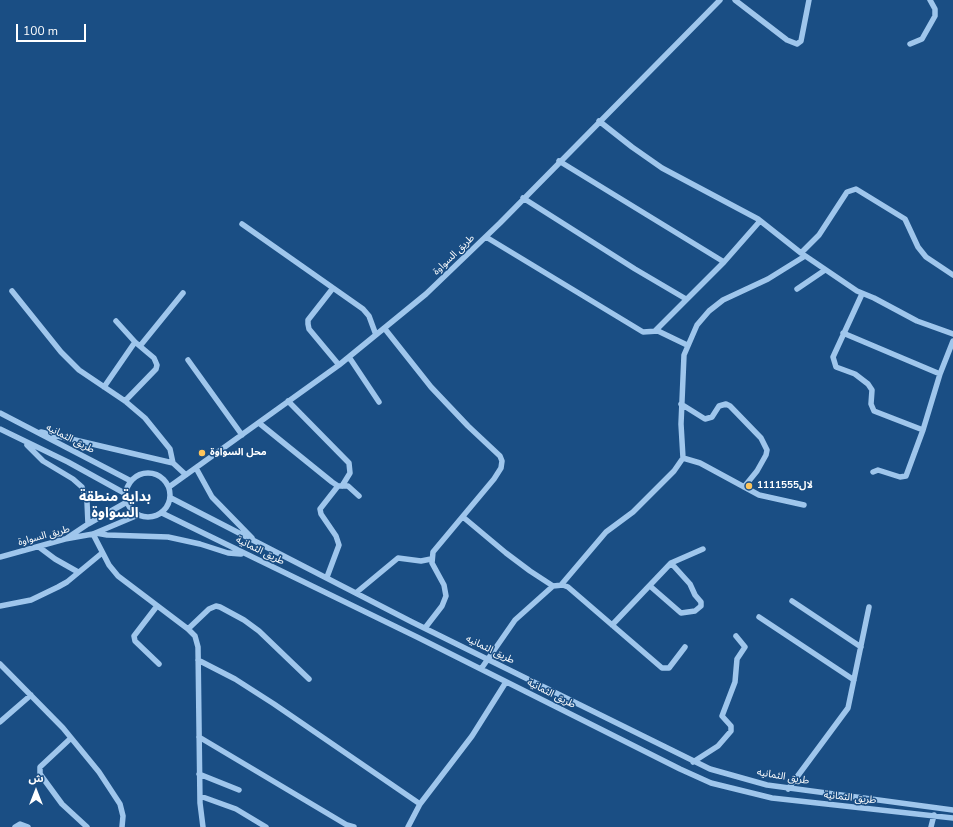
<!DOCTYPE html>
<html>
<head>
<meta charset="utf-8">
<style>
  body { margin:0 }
  #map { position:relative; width:953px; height:827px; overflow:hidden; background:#1a4e84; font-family:"Nunito Sans","Noto Sans Arabic",sans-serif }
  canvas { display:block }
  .north { position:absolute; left:16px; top:771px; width:40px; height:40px; -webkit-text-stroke:3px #1a4e84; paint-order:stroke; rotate:0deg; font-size:11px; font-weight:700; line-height:16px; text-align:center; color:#fff }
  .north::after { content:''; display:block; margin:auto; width:14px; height:18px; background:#fff; clip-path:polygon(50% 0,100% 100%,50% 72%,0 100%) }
  .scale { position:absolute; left:16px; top:24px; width:70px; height:18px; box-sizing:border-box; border:2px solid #fff; border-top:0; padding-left:5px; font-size:12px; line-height:14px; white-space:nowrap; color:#fff; -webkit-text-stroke:3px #1a4e84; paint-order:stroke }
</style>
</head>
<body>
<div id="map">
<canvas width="953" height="827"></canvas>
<div class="north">ش</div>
<div class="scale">100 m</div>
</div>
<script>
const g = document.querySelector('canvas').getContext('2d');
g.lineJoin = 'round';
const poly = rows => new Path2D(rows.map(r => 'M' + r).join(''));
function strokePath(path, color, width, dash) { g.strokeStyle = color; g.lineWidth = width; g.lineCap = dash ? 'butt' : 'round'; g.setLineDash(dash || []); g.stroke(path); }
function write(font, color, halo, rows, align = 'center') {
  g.font = font + ' "Nunito Sans","Noto Sans Arabic",sans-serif'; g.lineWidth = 3; g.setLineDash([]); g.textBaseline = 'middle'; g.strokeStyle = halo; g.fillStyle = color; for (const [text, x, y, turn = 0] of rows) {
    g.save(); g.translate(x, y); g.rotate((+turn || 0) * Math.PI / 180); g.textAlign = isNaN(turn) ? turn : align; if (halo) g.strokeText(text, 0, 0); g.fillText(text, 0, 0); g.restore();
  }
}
strokePath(poly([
  [735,0,787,40,797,44,801,41,809,0],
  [910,44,922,39,935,16,935,9,930,0],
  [599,121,632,147,662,168,758,219,801,253,857,291,874,298,917,321,953,334],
  [559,161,724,262],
  [523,198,635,269,686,299],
  [242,224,363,309,369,316,376,335],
  [486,237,643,332,658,331,687,345],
  [801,253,819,235,847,192,856,189,905,219,918,247,926,257,953,275],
  [333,288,308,320,308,324,309,329,339,365],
  [797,289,825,270],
  [12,291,61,352,79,370,125,401,145,418,170,449,173,463,186,475],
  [862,294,833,357,836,367,855,374,868,384,872,390,871,404,874,411,923,430,940,374,953,341],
  [116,321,135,342,154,358,157,365,156,369,125,401],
  [385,329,431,387,468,426,500,456,502,461,501,468,494,479,433,552,432,563,444,585,446,596,442,606,425,628],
  [655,331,724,262,760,221],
  [843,333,940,374],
  [140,346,183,293],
  [349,357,379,402],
  [188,360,242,435],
  [104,387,135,342],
  [288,401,349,463,350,473,342,486],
  [681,404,705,419,712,417,719,406,726,404,730,406,761,438,767,450,766,455,757,471,744,487],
  [0,413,131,481],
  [259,423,332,482,338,486,348,486,359,496],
  [0,429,68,462,126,494],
  [41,432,173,463],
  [27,445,43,461,73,479,82,487,87,502,88,524],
  [683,458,700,463,759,495,804,505],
  [196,468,212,497,252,538],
  [873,472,878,470,900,477,906,476,923,430],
  '126 495a22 22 0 1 1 44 0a22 22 0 1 1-44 0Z',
  [169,487,339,365,426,294,500,223,720,0],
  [171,498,412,622,710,769,767,785,953,810],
  [162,513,417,637,680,769,711,783,772,798,953,818],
  [463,517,506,553,530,571,553,586,563,585,568,587,662,668,669,668,685,647],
  [96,533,107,535,168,537,200,544,228,553,241,554],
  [93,534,109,565,118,576,188,629,195,636,198,647,200,803,203,827],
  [67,538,88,524,127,502],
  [39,547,55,559,78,572],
  [0,557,65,539,93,534,138,515],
  [327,577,339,545,336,536,321,514,320,509,338,486],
  [561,585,606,532,633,512,674,471,683,458,681,424,684,355,697,325,709,311,723,300,768,279,805,256],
  [650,586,681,613,695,611,701,606,701,602,695,595,690,584,671,563],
  [357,592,398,558,421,561,431,559],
  [792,601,861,647],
  [0,606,31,600,58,587,67,582,102,553],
  [157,606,134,636,135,641,159,664],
  [759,617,854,680],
  [612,625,671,563,703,549],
  [188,629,209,609,216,606,220,607,244,620,259,631,309,679],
  [198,660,235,679,274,704,420,804],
  [0,664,63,728,99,772,120,804,123,816,122,827],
  [481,669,515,620,553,586],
  [0,722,31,695],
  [199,737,347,825,354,827],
  [71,738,40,767,40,774,62,804,87,827],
  [693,762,718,746,731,731,731,726,722,716,735,682,737,659,745,647,736,636],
  [199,774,239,790],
  [788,789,848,708,869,607],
  [200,796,236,809,266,827],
  [15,827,20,824,28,827],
  [408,827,420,804,472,736,506,682],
  [931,827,934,815]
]), '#9fc6ec', 5.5);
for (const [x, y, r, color] of [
  [202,453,4,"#fec55b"],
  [749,486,4,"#fec55b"]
]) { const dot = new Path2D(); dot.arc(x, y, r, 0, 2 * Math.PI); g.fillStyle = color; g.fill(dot); strokePath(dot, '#1a4e84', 1.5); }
write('10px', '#fff', '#1a4e84', [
  ["طريق السواوة",454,255,-44],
  ["طريق الثمانيه",70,439,27],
  ["طريق السواوة",44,536,-15],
  ["طريق الثمانية",260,551,26],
  ["طريق الثمانيه",490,650,26],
  ["طريق الثمانية",551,694,27],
  ["طريق الثمانيه",783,777,10],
  ["طريق الثمانية",850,798,6]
]);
write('bold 10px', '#fff', '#1a4e84', [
  ["محل السواوة",210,453],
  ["1111555لال",757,486]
], 'left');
write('bold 14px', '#fff', '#1a4e84', [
  ["بداية منطقة",115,498],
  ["السواوة",115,514]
]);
</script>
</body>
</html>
